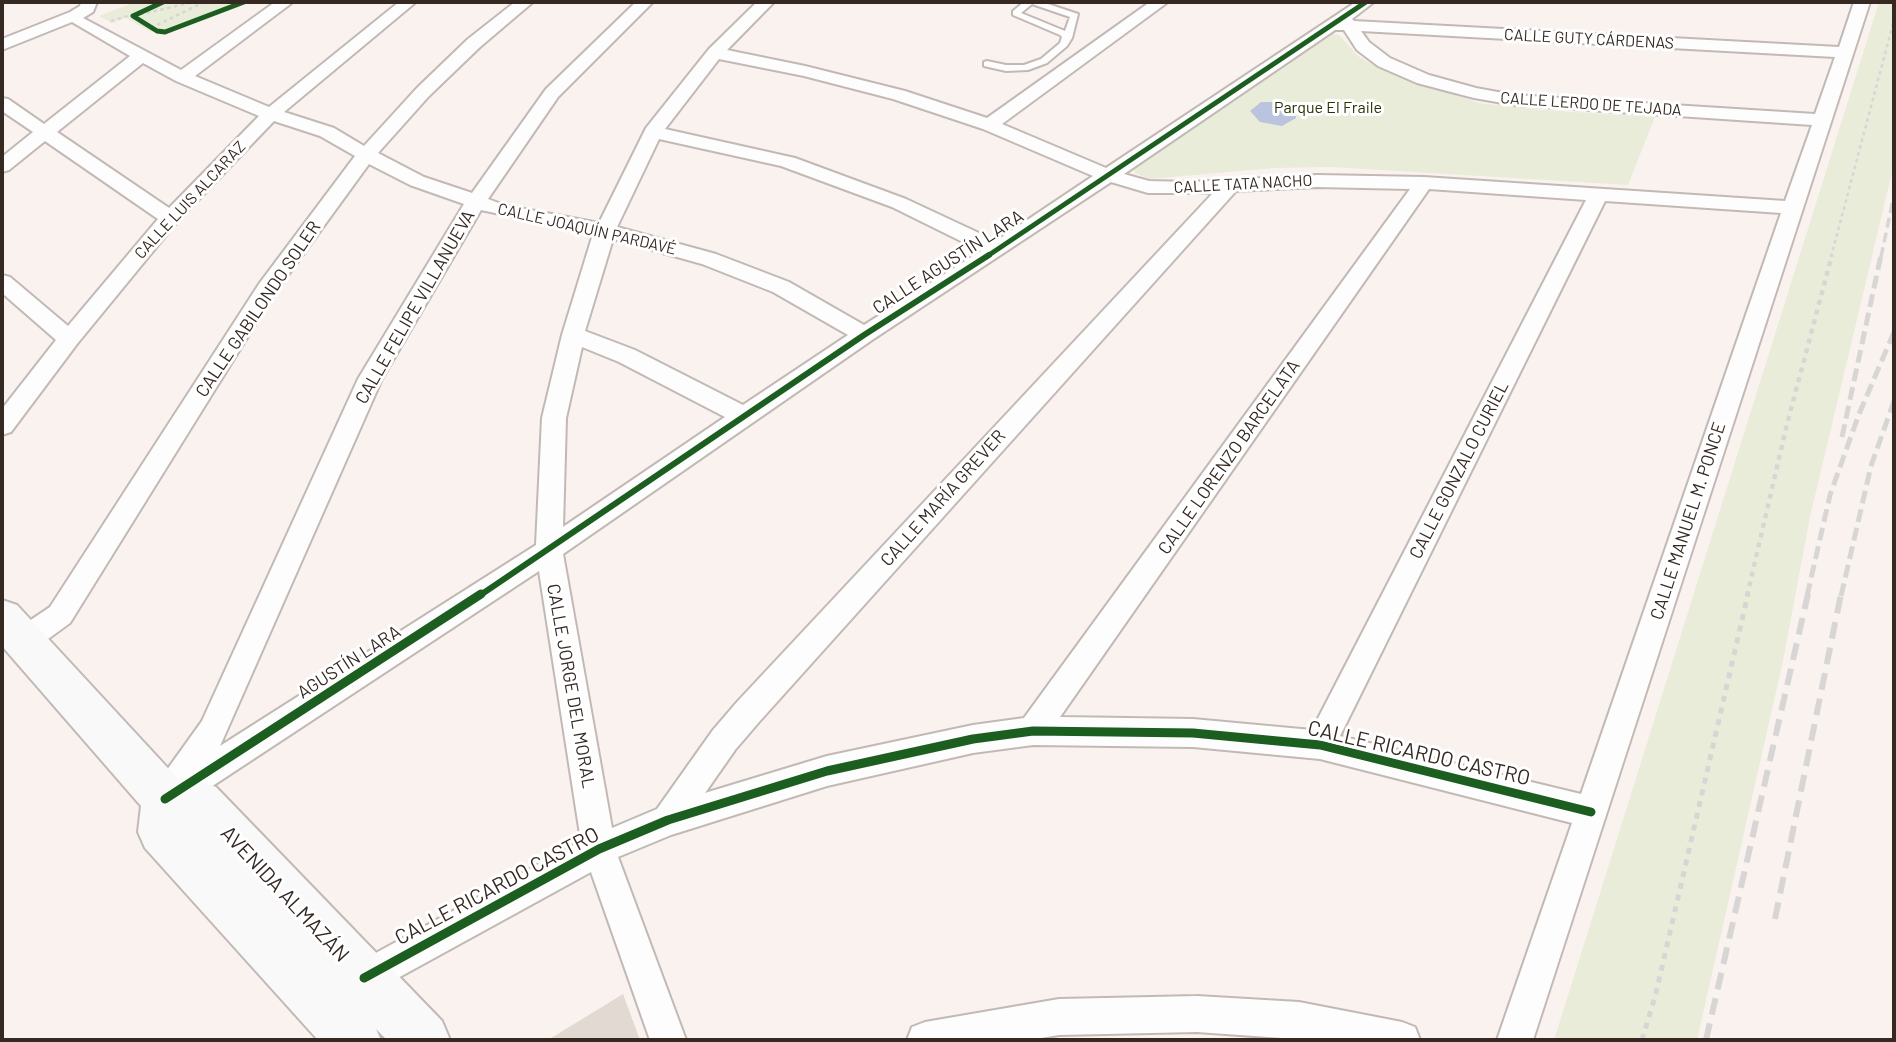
<!DOCTYPE html>
<html>
<head>
<meta charset="utf-8">
<style>
  body { margin:0 }
  #map { position:relative; width:1896px; height:1042px; overflow:hidden; background:#faf2ef; font-family:Barlow,sans-serif }
  canvas { display:block }
  .frame { position:absolute; inset:0; border:4px solid #352922; pointer-events:none }
</style>
</head>
<body>
<div id="map">
<canvas width="1896" height="1042"></canvas>
<div class="frame"></div>
</div>
<script>
const g = document.querySelector('canvas').getContext('2d');
g.lineJoin = 'round';
function paint(path, color) { g.fillStyle = color; g.fill(path, 'evenodd'); }
const poly = rows => new Path2D(rows.map(r => 'M' + r).join(''));
function strokePath(path, color, width, dash) { g.strokeStyle = color; g.lineWidth = width; g.lineCap = dash ? 'butt' : 'round'; g.setLineDash(dash || []); g.stroke(path); }
function write(font, color, halo, rows, align = 'center') {
  g.font = font + ' Barlow,sans-serif'; g.lineWidth = 6; g.setLineDash([]); g.textBaseline = 'middle'; g.strokeStyle = halo; g.fillStyle = color; for (const [text, x, y, turn = 0] of rows) {
    g.save(); g.translate(x, y); g.rotate((+turn || 0) * Math.PI / 180); g.textAlign = isNaN(turn) ? turn : align; if (halo) g.strokeText(text, 0, 0); g.fillText(text, 0, 0); g.restore();
  }
}
paint(poly([
  [135,2,248,2,162,33,149,31,126,18,112,23,99,16],
  [1879,2,1894,2,1894,164,1810,517,1783,661,1697,1040,1554,1040],
  [1333,34,1339,35,1358,56,1378,68,1479,103,1543,110,1655,117,1628,185,1331,167,1274,168,1150,179,1135,173,1134,169]
]), '#eaecda');
paint(poly([
  [1261,102,1276,102,1290,106,1295,110,1296,118,1282,126,1260,122,1250,111]
]), '#bac4de');
paint(poly([
  [623,994,640,1040,548,1040]
]), '#e2d9d3');
const service = poly([
  [1024,2,1042,2,1078,14,1072,38,1067,46,1047,63,1028,70,1006,71,984,66,984,62,987,61,1006,65,1024,65,1041,59,1060,43,1062,37,1060,35,1013,15,1013,11,1024,2],
  [1032,4,1070,17,1065,31,1021,13,1032,4]
]);
const minor = poly([
  [81,2,97,2,93,12,83,18,181,70,275,2,293,2,195,76,269,107,399,2,416,2,284,112,334,128,364,146,417,88,468,39,515,2,533,2,480,47,429,96,378,153,424,177,472,193,546,89,636,2,653,2,558,97,488,199,504,205,599,223,646,128,709,49,757,2,774,2,727,50,805,66,905,91,987,118,1150,2,1168,2,1002,124,1106,168,1356,2,1374,2,1352,19,1354,21,1839,47,1854,2,1870,2,1533,1040,1497,1040,1572,823,1320,759,1193,747,1033,745,973,753,827,786,671,835,618,857,686,1040,650,1040,591,872,376,990,364,996,352,990,346,978,352,966,581,841,539,571,176,810,165,814,154,810,149,799,154,788,202,721,358,379,464,204,410,185,369,164,275,293,70,623,33,650,23,653,13,650,9,641,13,632,50,607,259,284,355,156,320,136,274,121,177,222,77,344,11,432,2,435,2,409,56,340,2,293,2,275,10,277,68,326,158,219,45,141,9,170,2,172,2,157,33,132,2,111,2,98,8,99,44,124,130,56,72,22,2,50,2,39,70,12,80,6,81,2],
  [1335,30,1344,30,1357,50,1378,66,1417,83,1474,98,1514,105,1812,125,1785,201,1424,177,1317,175,1190,182,1149,181,1124,174,1335,30],
  [1361,31,1835,57,1815,114,1514,95,1476,88,1429,75,1390,58,1369,42,1361,31],
  [719,59,804,76,893,99,983,129,1093,176,996,241,906,199,795,158,665,129,719,59],
  [143,63,176,81,259,116,169,208,57,132,143,63],
  [659,139,781,166,892,207,981,251,864,325,789,282,716,254,617,227,659,139],
  [1111,182,1148,193,1213,193,737,702,713,730,657,809,612,828,563,554,872,340,1111,182],
  [1317,187,1410,189,1024,718,973,725,827,756,705,793,735,750,759,722,1236,191,1317,187],
  [1429,189,1586,200,1312,730,1193,719,1060,717,1429,189],
  [1605,201,1781,213,1581,794,1340,736,1605,201],
  [481,210,593,234,562,335,542,418,536,545,220,746,382,379,481,210],
  [613,239,702,264,773,292,848,335,743,405,635,350,585,331,613,239],
  [582,347,619,362,725,417,563,527,566,418,582,347],
  [1197,996,1299,1002,1402,1022,1415,1027,1420,1040,1310,1040,1197,1032,1059,1035,1029,1040,907,1040,912,1027,925,1022,1059,999,1197,996]
]);
const secondary = poly([
  [2,600,17,605,177,778,199,781,216,787,442,1021,450,1040,387,1040,376,1029,381,1040,318,1040,145,848,138,832,141,806,2,646,2,600]
]);
strokePath(service, '#c2b9b5', 4);
strokePath(minor, '#c2b9b5', 4);
strokePath(secondary, '#c2b9b5', 4);
strokePath(poly([
  [133,16,194,2],
  [111,21,134,14],
  [151,28,202,3],
  [1831,257,1894,20]
]), '#d8d6d5', 2.5, [3.5, 3.5]);
strokePath(poly([
  [1747,596,1787,424,1832,255]
]), '#d8d6d5', 4.5, [5, 5]);
strokePath(poly([
  [1642,1040,1656,993,1748,594]
]), '#d8d6d5', 5, [6, 6]);
paint(service, '#fefdfd');
paint(minor, '#fefdfd');
paint(secondary, '#faf9f9');
strokePath(poly([
  [1881,257,1894,195]
]), '#d8d6d5', 3.5, [10, 5]);
strokePath(poly([
  [1842,437,1881,255],
  [1807,596,1830,495,1859,414,1894,332],
  [1841,596,1871,466,1894,401]
]), '#d8d6d5', 5, [13, 6]);
strokePath(poly([
  [1775,919,1841,594],
  [1706,1040,1808,594]
]), '#d8d6d5', 6, [17, 9]);
strokePath(poly([
  [163,2,133,16,157,31,165,32,244,2],
  [986,257,1366,2]
]), '#1b5e20', 5);
strokePath(poly([
  [479,596,864,335,989,255]
]), '#1b5e20', 6);
strokePath(poly([
  [165,799,481,594],
  [364,978,599,849,668,820,827,771,973,739,1033,731,1193,733,1320,745,1591,812]
]), '#1b5e20', 9);
write('16px', '#352922', '#fff', [
  ["CALLE GUTY CÁRDENAS",1589,39,3],
  ["CALLE LERDO DE TEJADA",1591,104,4],
  ["CALLE TATA NACHO",1243,184,-3],
  ["CALLE LUIS ALCARAZ",190,200,-47],
  ["CALLE JOAQUÍN PARDAVÉ",587,229,13]
]);
write('16px', '#273506', '#fff', [
  ["Parque El Fraile",1328,108]
]);
write('18px', '#352922', '#fff', [
  ["CALLE AGUSTÍN LARA",948,262,-33],
  ["CALLE FELIPE VILLANUEVA",415,307,-60],
  ["CALLE GABILONDO SOLER",258,309,-56],
  ["CALLE LORENZO BARCELATA",1229,457,-55],
  ["CALLE GONZALO CURIEL",1459,470,-63],
  ["CALLE MARÍA GREVER",943,498,-48],
  ["CALLE MANUEL M. PONCE",1688,521,-72],
  ["AGUSTÍN LARA",349,662,-33],
  ["CALLE JORGE DEL MORAL",571,686,80]
]);
write('21px', '#352922', '#fff', [
  ["CALLE RICARDO CASTRO",1419,753,13],
  ["CALLE RICARDO CASTRO",497,886,-28],
  ["AVENIDA ALMAZÁN",285,894,47]
]);
</script>
</body>
</html>
